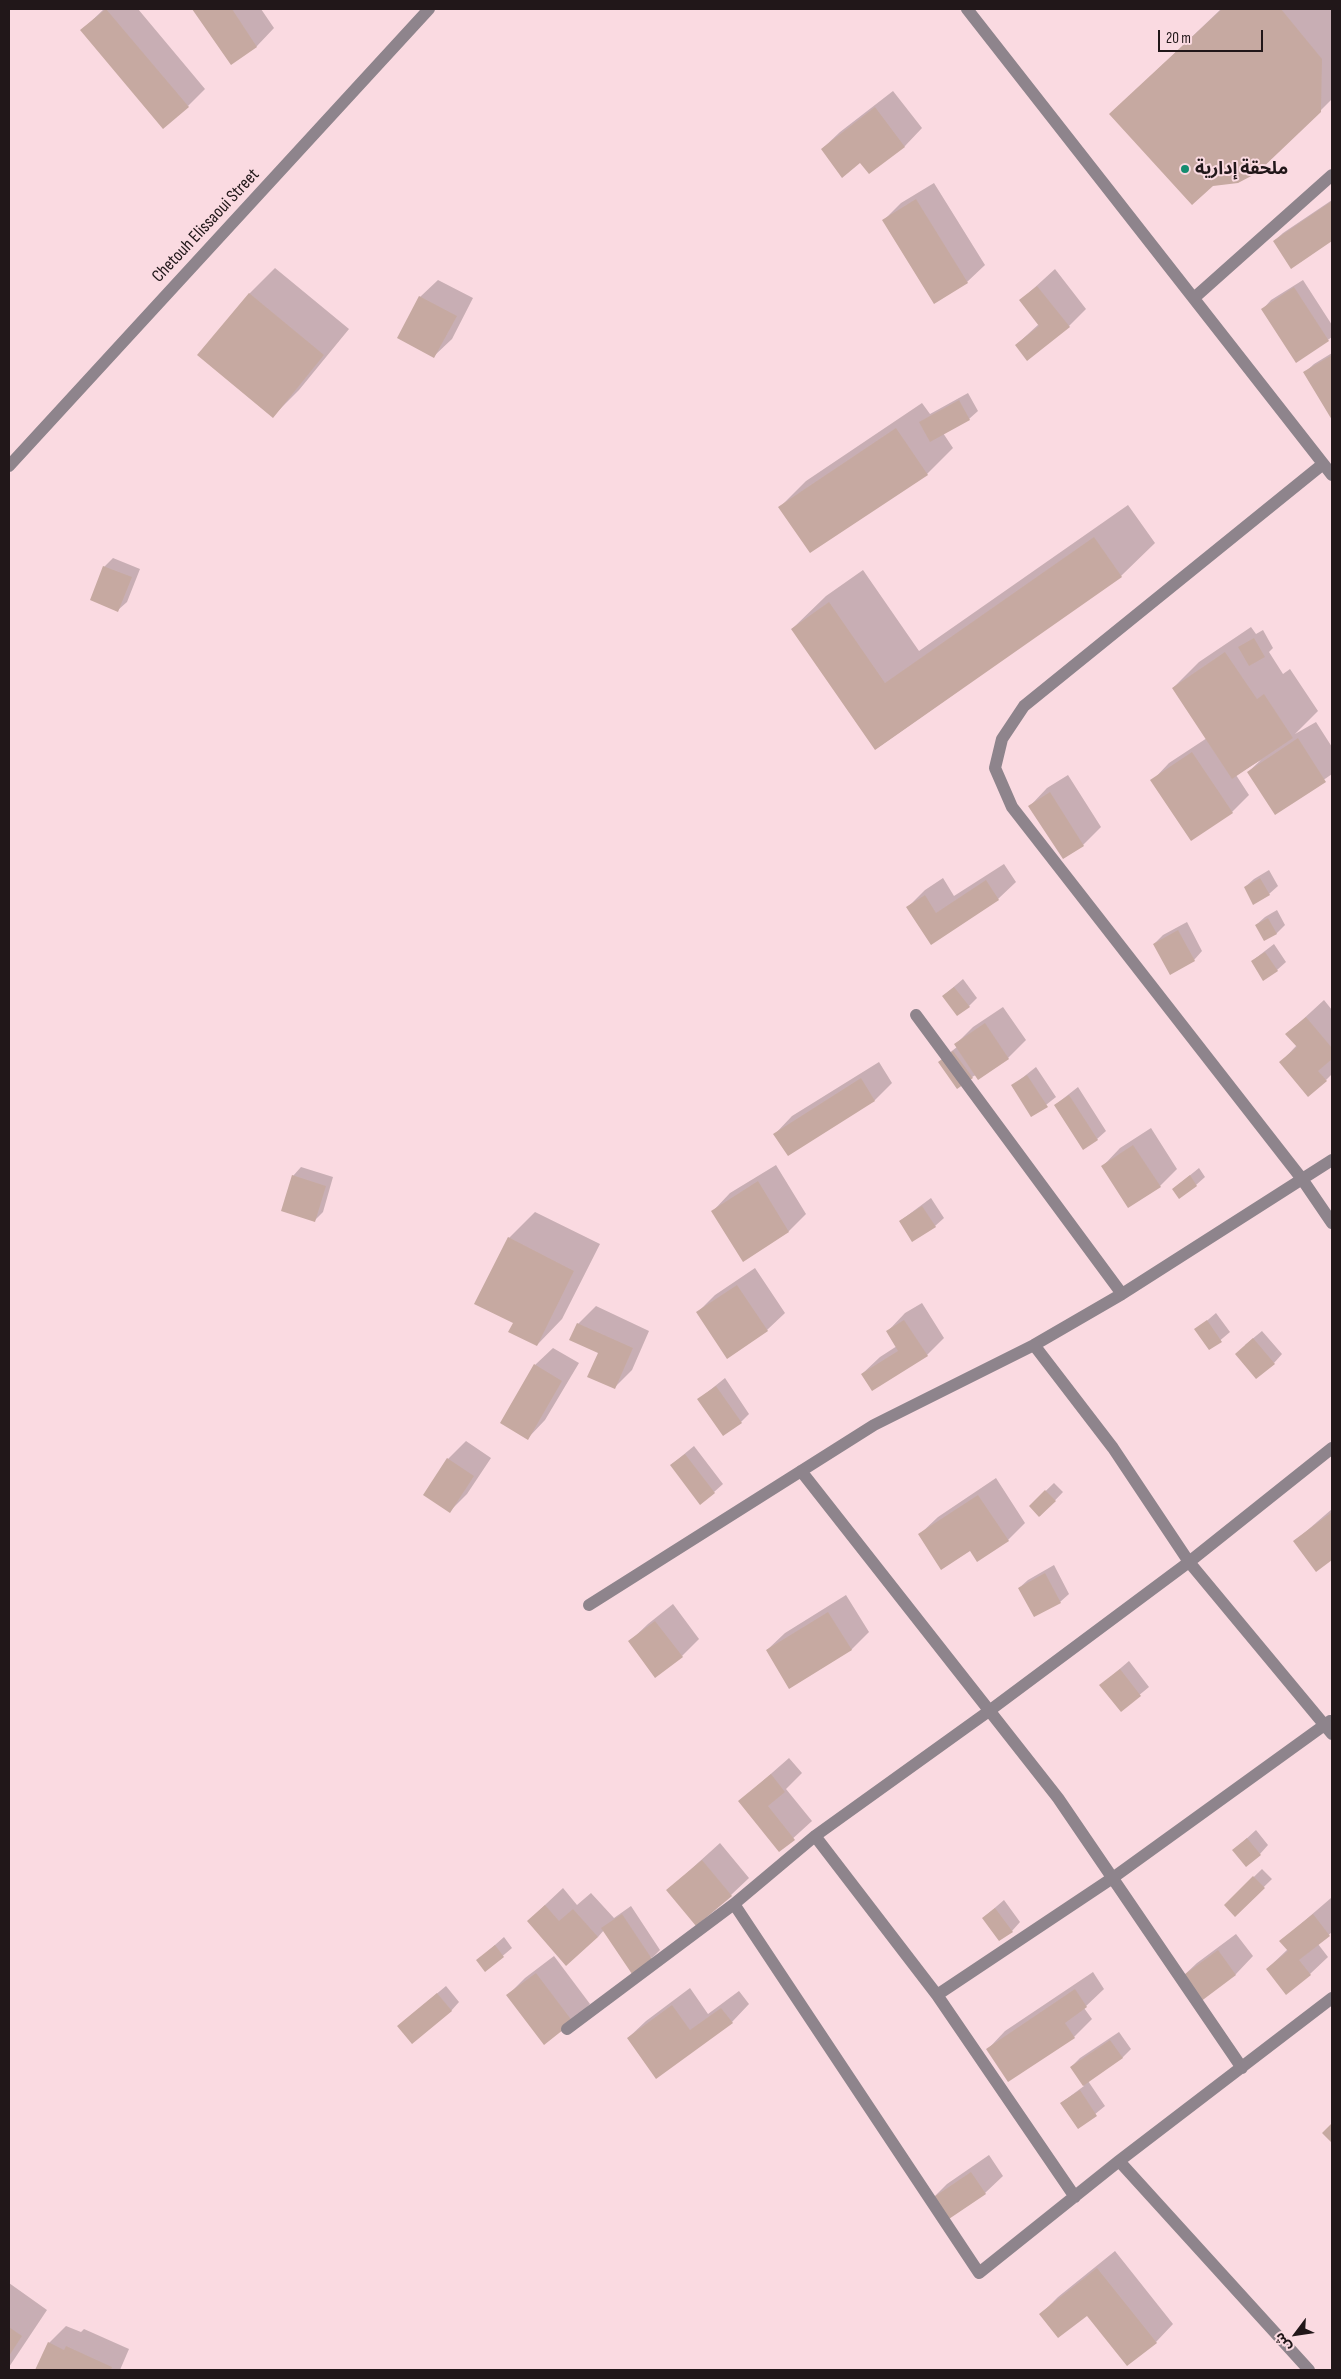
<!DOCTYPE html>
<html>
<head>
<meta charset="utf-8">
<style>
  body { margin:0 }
  #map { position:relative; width:1341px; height:2379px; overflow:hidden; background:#fadae1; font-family:"Sofia Sans Condensed","Noto Sans Arabic",sans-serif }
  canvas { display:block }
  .frame { position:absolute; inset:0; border:10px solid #211719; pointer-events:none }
  .north { position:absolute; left:1271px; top:2309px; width:50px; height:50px; -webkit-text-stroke:4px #fadae1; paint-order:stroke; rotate:239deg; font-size:14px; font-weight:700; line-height:20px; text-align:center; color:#211719 }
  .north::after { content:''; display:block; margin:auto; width:18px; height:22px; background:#211719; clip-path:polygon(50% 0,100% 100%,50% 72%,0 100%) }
  .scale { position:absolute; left:1158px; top:30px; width:105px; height:22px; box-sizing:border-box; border:2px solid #211719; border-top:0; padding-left:6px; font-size:15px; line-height:18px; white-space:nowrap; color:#211719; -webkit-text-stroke:4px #fadae1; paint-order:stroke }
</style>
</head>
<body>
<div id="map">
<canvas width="1341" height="2379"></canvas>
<div class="frame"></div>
<div class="north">ش</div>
<div class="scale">20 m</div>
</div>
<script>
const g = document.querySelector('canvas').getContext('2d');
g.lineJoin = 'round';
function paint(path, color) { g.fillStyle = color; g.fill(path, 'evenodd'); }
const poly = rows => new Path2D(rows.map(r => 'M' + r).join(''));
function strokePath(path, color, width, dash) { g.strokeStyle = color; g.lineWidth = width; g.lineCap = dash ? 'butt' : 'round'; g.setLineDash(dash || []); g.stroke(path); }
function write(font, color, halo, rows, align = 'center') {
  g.font = font + ' "Sofia Sans Condensed","Noto Sans Arabic",sans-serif'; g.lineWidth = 4; g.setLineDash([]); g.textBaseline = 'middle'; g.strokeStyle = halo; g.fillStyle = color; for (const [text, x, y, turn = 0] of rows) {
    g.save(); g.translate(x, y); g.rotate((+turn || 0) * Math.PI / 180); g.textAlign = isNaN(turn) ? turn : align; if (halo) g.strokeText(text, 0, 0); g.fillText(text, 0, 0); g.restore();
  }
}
paint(poly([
  [104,9,138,9,205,89,188,106,82,30],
  [194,9,261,9,274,28,257,46,231,63],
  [1221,9,1332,9,1332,99,1320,111,1111,114],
  [893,91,922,128,905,146,869,173,861,161,822,149,840,132],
  [934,183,985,265,967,282,884,220,901,203],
  [1332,200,1332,240,1291,267,1274,241,1283,233],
  [275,268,349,329,299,390,273,416,249,294],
  [1055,269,1086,309,1069,326,1016,345,1039,324,1021,300],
  [438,280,473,298,452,339,434,356,420,297],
  [1303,280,1332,325,1332,337,1297,361,1263,309,1271,300],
  [1332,353,1332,417,1305,372,1314,364],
  [968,393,978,411,969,419,943,433,953,448,927,474,780,507,806,481,922,403,930,414],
  [1128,505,1155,543,1121,576,876,749,792,629,826,596,863,570,919,651],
  [113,558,140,569,127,602,118,610,104,567],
  [1251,627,1256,634,1263,630,1273,648,1269,652,1283,674,1290,669,1318,711,1295,734,1316,722,1332,747,1332,774,1276,813,1248,772,1261,760,1236,775,1249,795,1232,812,1152,781,1169,763,1207,738,1173,688,1199,662],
  [1068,775,1101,827,1083,845,1064,858,1030,806,1047,788],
  [1004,864,1016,882,998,899,931,943,908,907,925,890,943,878,954,896],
  [1269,870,1278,886,1269,894,1245,887,1254,879],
  [1277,910,1285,925,1277,933,1264,940,1256,925,1265,917],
  [1187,922,1202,951,1194,960,1154,944,1163,935],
  [1274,944,1286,962,1277,970,1252,961],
  [963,979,977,998,969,1006,943,996],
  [1324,1000,1332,1010,1332,1074,1326,1080,1281,1062,1297,1045,1287,1034],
  [1003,1007,1026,1040,1008,1058,972,1077,948,1054,957,1047,956,1044,973,1027],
  [879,1062,892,1083,875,1100,788,1154,775,1134,792,1116],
  [1036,1067,1056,1097,1032,1116,1012,1086],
  [1078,1087,1106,1131,1097,1139,1055,1105],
  [1151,1128,1177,1169,1160,1186,1103,1166,1120,1148],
  [776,1165,806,1214,789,1231,743,1260,713,1211,730,1193],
  [301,1167,333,1177,323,1212,314,1221,293,1176],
  [1199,1168,1205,1177,1196,1185,1173,1189],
  [931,1198,944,1218,935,1226,900,1221],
  [535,1212,600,1244,562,1319,537,1345,509,1238],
  [755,1268,785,1313,767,1330,698,1312,715,1295],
  [922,1303,944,1338,927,1355,862,1374,880,1357,897,1346,888,1331,905,1313],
  [596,1306,649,1331,632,1370,615,1387,600,1352,571,1339,578,1324],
  [1216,1313,1230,1332,1210,1349,1196,1330],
  [1262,1331,1282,1354,1274,1363,1245,1345],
  [553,1348,579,1363,545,1420,528,1438,535,1365],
  [725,1378,749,1414,741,1422,699,1399],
  [466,1441,491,1458,467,1494,450,1511,425,1495,448,1459],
  [694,1446,723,1484,714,1492,671,1465],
  [996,1478,1025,1523,1008,1540,971,1549,920,1534,938,1517],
  [1054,1483,1063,1492,1040,1516,1030,1506],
  [1332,1509,1332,1558,1317,1570,1295,1541],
  [1054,1565,1069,1594,1060,1602,1019,1588,1028,1580],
  [846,1595,869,1632,851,1650,767,1650,785,1633],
  [673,1604,699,1639,682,1656,630,1641,648,1624],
  [1129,1661,1149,1687,1121,1710,1101,1685],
  [789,1758,802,1773,786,1789,812,1821,779,1851,740,1801],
  [1256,1830,1268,1845,1260,1854,1234,1850],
  [720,1843,749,1878,731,1895,668,1890],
  [1262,1869,1272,1879,1235,1915,1225,1905],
  [563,1888,577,1905,591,1893,614,1918,631,1906,660,1950,652,1958,604,1930,598,1937,528,1921],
  [1331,1898,1332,1932,1318,1944,1328,1957,1310,1974,1267,1969,1288,1949,1281,1941],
  [1004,1900,1020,1922,1012,1931,983,1918],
  [1236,1934,1253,1956,1236,1974,1197,2003,1179,1980,1197,1963],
  [504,1937,512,1948,486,1970,478,1960],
  [554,1956,590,2004,573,2021,507,1996,525,1978],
  [1093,1972,1104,1989,1084,2008,1092,2019,1074,2037,1009,2080,988,2049,1005,2031],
  [446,1986,459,2002,451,2011,398,2026],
  [690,1988,708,2014,739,1991,749,2004,732,2022,657,2077,628,2038,646,2021],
  [1119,2032,1131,2049,1122,2058,1088,2081,1105,2106,1078,2128,1061,2103,1084,2086,1071,2067,1080,2058],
  [989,2155,1003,2176,985,2193,930,2201,947,2184],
  [1115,2251,1173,2324,1156,2342,1087,2314,1041,2314,1058,2297],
  [9,2283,47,2310,9,2367],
  [66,2326,81,2332,84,2329,129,2349,120,2370,37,2370,49,2343]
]), '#0003');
paint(poly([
  [106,9,189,107,163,129,80,30],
  [192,9,232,9,257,47,231,65],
  [1222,9,1281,9,1322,59,1321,112,1257,173,1238,183,1213,186,1192,205,1109,114],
  [875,107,905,147,869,174,860,163,842,178,821,149],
  [916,199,968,283,934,304,882,220],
  [1332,201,1332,241,1291,269,1273,241],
  [1037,286,1070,327,1027,361,1015,345,1039,326,1019,300],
  [1294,287,1329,341,1296,363,1261,309],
  [249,293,324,355,273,418,197,355],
  [419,296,457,316,434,358,397,338],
  [1332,355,1332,420,1303,372],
  [959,400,970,420,930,442,919,422],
  [896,428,928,475,810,553,778,507],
  [1094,537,1122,577,875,750,791,629,829,602,885,683],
  [103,566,132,577,118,612,90,600],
  [1254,638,1265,657,1249,666,1238,647],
  [1225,652,1257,699,1264,694,1293,738,1232,779,1172,688],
  [1298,738,1326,782,1275,815,1247,772],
  [1192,752,1233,813,1191,841,1150,780],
  [1050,792,1084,846,1063,859,1028,806],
  [1260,878,1270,895,1253,905,1244,887],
  [986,880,999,900,931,945,906,907,925,895,936,913],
  [1268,918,1277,934,1264,941,1255,925],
  [1178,930,1195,961,1170,975,1153,944],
  [1265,952,1278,971,1263,981,1251,961],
  [954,987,970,1007,957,1016,942,996],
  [1306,1017,1332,1048,1332,1059,1318,1071,1327,1081,1308,1097,1279,1062,1297,1047,1285,1034],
  [985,1023,1009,1059,978,1080,954,1044],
  [953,1051,973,1078,957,1089,938,1062],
  [1027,1075,1048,1107,1031,1117,1011,1085],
  [861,1078,875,1101,788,1156,773,1134],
  [1069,1095,1098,1140,1083,1150,1054,1105],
  [1133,1145,1161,1187,1128,1208,1101,1166],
  [292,1175,326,1186,315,1222,281,1211],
  [1190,1175,1197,1186,1179,1199,1172,1189],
  [758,1181,789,1232,743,1262,711,1211],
  [922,1206,936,1227,912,1242,899,1221],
  [508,1237,574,1271,537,1346,508,1332,513,1323,474,1304],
  [737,1285,768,1331,727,1359,696,1312],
  [904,1320,928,1356,872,1391,861,1374,898,1351,886,1331],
  [1207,1320,1222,1342,1209,1350,1194,1329],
  [577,1323,633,1348,615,1389,587,1377,598,1353,569,1340],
  [1253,1338,1275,1364,1256,1379,1235,1354],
  [534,1364,562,1381,528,1440,500,1423],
  [716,1386,742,1423,723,1436,697,1399],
  [685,1454,715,1493,700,1505,670,1465],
  [447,1458,474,1476,450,1513,423,1495],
  [1045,1490,1056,1501,1039,1517,1029,1506],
  [978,1495,1009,1541,977,1562,970,1551,941,1570,918,1534],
  [1332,1512,1332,1560,1316,1572,1293,1541],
  [1045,1573,1061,1603,1034,1617,1018,1588],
  [828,1612,852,1650,789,1689,766,1650],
  [655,1621,683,1657,655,1678,628,1641],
  [1120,1669,1141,1696,1121,1712,1099,1685],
  [771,1774,785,1792,768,1806,795,1840,779,1852,738,1801],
  [1247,1838,1261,1855,1246,1867,1232,1850],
  [702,1860,732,1896,696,1926,666,1890],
  [1253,1876,1265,1888,1235,1917,1224,1905],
  [545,1905,559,1921,573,1909,598,1937,566,1966,527,1921],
  [995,1908,1013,1932,999,1941,982,1918],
  [622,1914,652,1959,632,1974,601,1928],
  [1313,1914,1330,1936,1299,1960,1311,1975,1286,1995,1266,1969,1288,1951,1279,1941],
  [495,1945,504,1957,485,1972,476,1960],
  [1218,1950,1236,1975,1196,2005,1177,1980],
  [536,1973,573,2022,544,2045,506,1995],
  [1075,1989,1087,2007,1065,2023,1075,2038,1008,2082,986,2049],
  [437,1993,452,2011,412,2044,397,2026],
  [672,2005,690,2030,721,2008,733,2023,656,2079,627,2038],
  [1110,2040,1123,2058,1083,2086,1070,2067],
  [1080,2090,1097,2116,1078,2129,1060,2103],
  [1332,2123,1332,2143,1322,2133],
  [971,2172,986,2194,943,2223,928,2201],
  [1097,2268,1157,2343,1127,2366,1087,2316,1058,2338,1039,2314],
  [9,2327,22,2336,9,2356],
  [48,2342,64,2350,66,2346,112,2367,111,2370,35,2370]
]), '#c6a9a1');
strokePath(poly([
  [967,9,1332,475],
  [1194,298,1332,175],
  [1323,464,1024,706,1002,739,995,768,1012,807,1302,1179,1332,1223],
  [916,1015,1122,1294],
  [1034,1345,1113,1448,1189,1562,1332,1734],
  [801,1471,1058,1798,1242,2068],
  [589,1605,874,1425,1034,1345,1122,1294,1332,1160],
  [815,1836,937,1995,1075,2197],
  [734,1904,979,2273,1119,2161,1332,1998],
  [937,1995,1114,1877,1330,1721],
  [567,2029,734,1904,815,1836,989,1711,1189,1562,1332,1448],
  [1119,2161,1309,2370]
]), '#8e848c', 12);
strokePath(poly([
  [9,466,429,9]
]), '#8e848c', 12);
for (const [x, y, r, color] of [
  [1185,169,5,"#158c6f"]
]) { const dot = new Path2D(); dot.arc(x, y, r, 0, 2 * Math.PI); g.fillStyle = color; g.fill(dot); strokePath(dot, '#fadae1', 2); }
write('bold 18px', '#211719', '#fadae1', [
  ["ملحقة إدارية",1195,169]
], 'left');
write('18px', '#211719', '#fadae1', [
  ["Chetouh Elissaoui Street",206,226,-47]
]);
</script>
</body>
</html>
